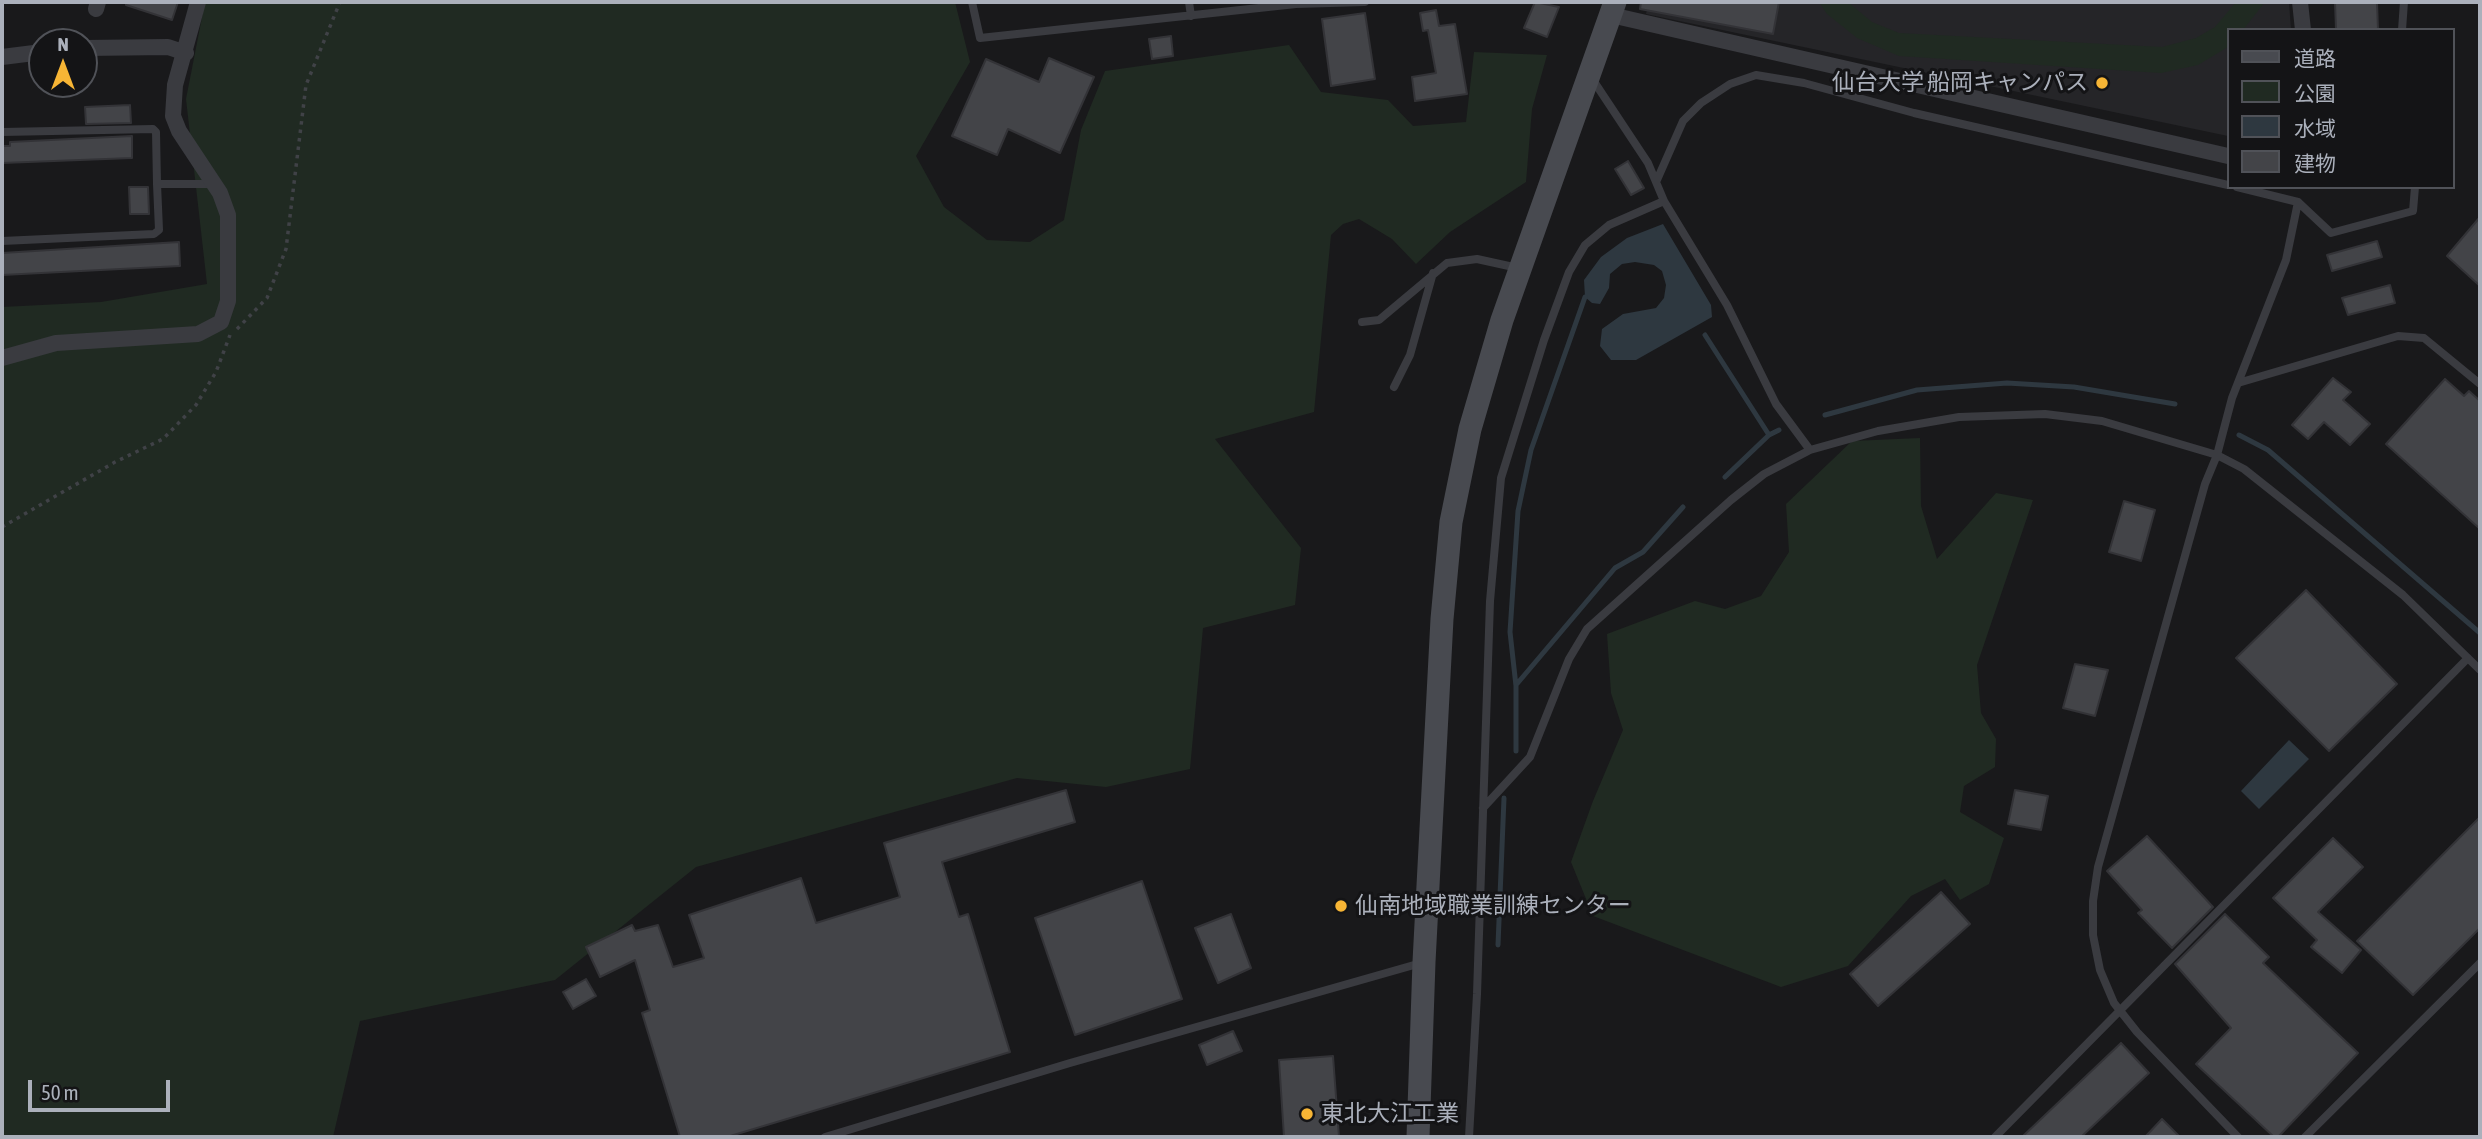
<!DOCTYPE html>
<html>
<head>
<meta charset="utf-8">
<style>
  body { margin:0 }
  #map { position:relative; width:2482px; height:1139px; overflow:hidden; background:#19191b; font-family:"Asap Condensed","Noto Sans JP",sans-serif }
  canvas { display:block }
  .frame { position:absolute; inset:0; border:4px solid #abb0bb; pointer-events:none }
  .legend { position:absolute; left:2227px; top:28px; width:228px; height:161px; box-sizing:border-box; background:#141416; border:2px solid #505258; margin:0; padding:9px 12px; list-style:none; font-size:21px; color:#abb0bb }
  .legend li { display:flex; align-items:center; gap:14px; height:35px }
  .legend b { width:35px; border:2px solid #505258 }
  .north { position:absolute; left:28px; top:28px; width:70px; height:70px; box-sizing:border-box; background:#141416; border:2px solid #505258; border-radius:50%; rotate:0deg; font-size:19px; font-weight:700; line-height:28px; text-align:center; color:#abb0bb }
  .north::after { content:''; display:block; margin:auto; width:24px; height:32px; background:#f7b535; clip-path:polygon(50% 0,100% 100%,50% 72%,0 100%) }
  .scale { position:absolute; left:28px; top:1080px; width:142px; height:32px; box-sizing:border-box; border:4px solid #abb0bb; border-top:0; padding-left:9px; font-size:21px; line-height:24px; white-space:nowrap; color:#abb0bb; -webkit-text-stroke:5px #141416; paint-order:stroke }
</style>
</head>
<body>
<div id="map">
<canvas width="2482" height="1139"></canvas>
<div class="frame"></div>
<ul class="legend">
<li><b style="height:9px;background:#484a50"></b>道路</li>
<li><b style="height:19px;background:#202a22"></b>公園</li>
<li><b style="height:19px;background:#2e3840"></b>水域</li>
<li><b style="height:19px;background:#434448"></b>建物</li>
</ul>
<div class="north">N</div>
<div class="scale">50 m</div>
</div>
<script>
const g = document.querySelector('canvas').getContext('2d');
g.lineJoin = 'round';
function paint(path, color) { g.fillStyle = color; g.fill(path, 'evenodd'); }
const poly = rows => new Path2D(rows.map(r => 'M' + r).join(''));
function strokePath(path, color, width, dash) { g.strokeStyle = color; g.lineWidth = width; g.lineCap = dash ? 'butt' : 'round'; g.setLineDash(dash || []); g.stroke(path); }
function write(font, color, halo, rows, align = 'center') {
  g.font = font + ' "Asap Condensed","Noto Sans JP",sans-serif'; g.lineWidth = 6; g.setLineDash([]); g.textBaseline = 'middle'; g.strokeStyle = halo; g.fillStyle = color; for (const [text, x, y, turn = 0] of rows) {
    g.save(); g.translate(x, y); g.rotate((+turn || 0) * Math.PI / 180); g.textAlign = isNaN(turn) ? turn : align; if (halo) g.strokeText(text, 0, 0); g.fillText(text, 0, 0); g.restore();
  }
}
paint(poly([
  [1649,2,2289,2,2291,30,2228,30,2228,136,1646,14]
]), '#252528');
paint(poly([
  [205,2,955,2,970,62,916,156,944,207,987,240,1030,242,1064,220,1081,130,1105,71,1289,45,1321,92,1388,100,1413,126,1466,122,1474,52,1547,55,1532,109,1526,182,1450,232,1416,264,1392,239,1359,219,1343,224,1331,235,1314,412,1215,439,1301,548,1295,605,1203,628,1190,769,1106,787,1017,778,696,867,555,980,360,1021,333,1137,2,1137,2,307,101,302,207,284,186,99],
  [1819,2,1848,2,1872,22,1899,33,2162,47,2196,38,2215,27,2236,2,2265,2,2243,30,2228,30,2228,47,2198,65,2161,73,1899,56,1857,38,1827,14],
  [1920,438,1921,506,1937,559,1996,493,2033,500,1977,665,1981,713,1996,739,1995,767,1964,786,1960,812,2004,838,1989,884,1960,900,1945,879,1911,896,1848,966,1781,987,1593,916,1571,862,1593,801,1623,730,1611,693,1607,634,1695,601,1725,609,1761,596,1789,552,1786,504,1852,441]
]), '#202a22');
paint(poly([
  [1663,224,1711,305,1712,317,1636,360,1611,360,1600,346,1602,329,1623,314,1656,308,1664,298,1666,285,1662,271,1654,265,1635,262,1622,264,1610,274,1609,288,1600,304,1592,303,1585,297,1584,280,1601,257,1627,238],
  [2289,740,2309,759,2259,809,2241,791]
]), '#2e3840');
strokePath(poly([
  [1705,335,1769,435,1725,477],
  [1825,415,1917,390,2007,383,2074,387,2175,404],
  [1769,435,1779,430],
  [2239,435,2268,450,2480,633],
  [1516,685,1615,568,1643,552,1683,507],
  [1516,751,1516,686,1510,632,1518,511,1531,450,1585,297],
  [1498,945,1504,798]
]), '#2e3840', 5);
const building = poly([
  [126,2,178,2,172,20,126,5,126,2],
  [1535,2,1559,7,1547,37,1524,28,1535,2],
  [1641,2,1779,2,1773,34,1640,9,1641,2],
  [2335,2,2377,2,2378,30,2336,30,2335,2],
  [1436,10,1439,26,1455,24,1467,94,1415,101,1412,77,1436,73,1428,30,1423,31,1420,13,1436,10],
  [1365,13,1375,79,1331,86,1322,19,1365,13],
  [1171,36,1173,56,1152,59,1149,39,1171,36],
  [1049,58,1094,77,1060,153,1008,129,997,155,952,136,986,59,1039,82,1049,58],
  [130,105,131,123,86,124,85,107,130,105],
  [132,136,132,158,2,163,2,146,10,146,10,142,132,136],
  [1628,161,1644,188,1631,195,1615,169,1628,161],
  [129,187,148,187,149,214,130,214,129,187],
  [2480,217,2480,286,2447,256,2480,217],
  [2377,241,2382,257,2332,271,2327,255,2377,241],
  [179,242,180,266,2,275,2,253,179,242],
  [2390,285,2395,303,2348,315,2342,298,2390,285],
  [2333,378,2351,392,2343,400,2370,424,2350,445,2324,422,2308,439,2292,425,2333,378],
  [2445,379,2464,396,2469,391,2480,401,2480,529,2386,444,2445,379],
  [2124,501,2155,510,2141,561,2109,552,2124,501],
  [2306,590,2397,684,2329,751,2236,658,2306,590],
  [2075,664,2108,670,2095,716,2063,708,2075,664],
  [1066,790,1075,822,942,862,959,917,968,914,1010,1052,727,1137,680,1137,642,1013,650,1010,635,960,600,977,586,947,632,925,635,931,658,925,673,967,704,958,689,915,801,878,816,923,900,897,884,843,1066,790],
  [2015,790,2048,796,2041,830,2008,824,2015,790],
  [2480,817,2480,928,2413,995,2357,941,2480,817],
  [2147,836,2213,907,2172,948,2138,913,2142,910,2107,871,2147,836],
  [2333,838,2363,867,2318,912,2361,950,2342,973,2311,947,2317,940,2273,898,2333,838],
  [1142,881,1182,999,1075,1035,1035,918,1142,881],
  [1941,892,1970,924,1878,1006,1850,974,1941,892],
  [1231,914,1251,968,1218,983,1195,928,1231,914],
  [2225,914,2269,957,2263,963,2358,1053,2278,1137,2274,1137,2196,1064,2231,1028,2175,964,2225,914],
  [586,979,596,996,573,1009,563,992,586,979],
  [1233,1031,1242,1051,1207,1065,1199,1045,1233,1031],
  [2121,1043,2149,1073,2081,1137,2022,1137,2121,1043],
  [1333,1056,1339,1137,1284,1137,1279,1060,1333,1056],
  [2162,1119,2180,1137,2145,1137,2162,1119]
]);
paint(building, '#434448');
strokePath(building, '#333337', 2);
strokePath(poly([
  [237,329,267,298,286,249,306,85,340,2],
  [2,527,115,462,163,439,196,405,216,372,230,335]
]), '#404247', 3.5, [3.5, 5]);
strokePath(poly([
  [972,2,980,38,1296,4,1365,2],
  [1189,2,1191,16],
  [2402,30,2404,2],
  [1593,80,1648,163,1664,201,1727,305,1776,404,1810,450],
  [2,132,153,129,156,132,157,184],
  [1657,180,1683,121,1701,103,1730,84,1756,75,1804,83,1914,113,2228,185],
  [2237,187,2298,202,2331,233,2413,211,2415,187],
  [2,241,154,234,159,230,157,184,214,184],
  [1362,322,1379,320,1447,263,1477,259,1518,268],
  [2238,383,2398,336,2424,338,2480,384],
  [1394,387,1410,355,1433,273],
  [1483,808,1530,757,1569,659,1587,629,1731,500,1764,474,1810,450,1878,431,1959,417,2045,414,2102,421,2217,455,2244,469,2403,595,2480,670],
  [825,1137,1070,1063,1421,963],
  [1469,1137,1477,994,1490,601,1501,478,1544,340,1569,272,1585,245,1609,225,1664,201],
  [1995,1137,2468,658],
  [2238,1137,2137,1032,2114,1003,2100,970,2093,935,2093,901,2098,867,2205,484,2217,455,2232,398,2286,260,2298,202],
  [2305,1137,2480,963]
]), '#3a3b40', 8);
strokePath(poly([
  [2300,2,2303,30],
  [96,9,98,2],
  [1611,15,2228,156],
  [84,48,168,47,186,53],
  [2,57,42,52],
  [2,358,56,343,198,334,221,322,228,301,228,215,220,193,179,131,173,116,175,85,198,2]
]), '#3a3b40', 16);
strokePath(poly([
  [1418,1137,1424,962,1442,619,1451,522,1470,429,1502,320,1615,2]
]), '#484a50', 23);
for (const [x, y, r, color] of [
  [2102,83,7,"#f7b535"],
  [1341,906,7,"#f7b535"],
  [1307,1114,7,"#f7b535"]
]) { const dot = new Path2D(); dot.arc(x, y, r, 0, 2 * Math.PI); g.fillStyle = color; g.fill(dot); strokePath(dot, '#141416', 2.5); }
write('23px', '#abb0bb', '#141416', [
  ["仙台大学 船岡キャンパス",2088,83,"right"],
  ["仙南地域職業訓練センター",1355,906],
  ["東北大江工業",1321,1114]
], 'left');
</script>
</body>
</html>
